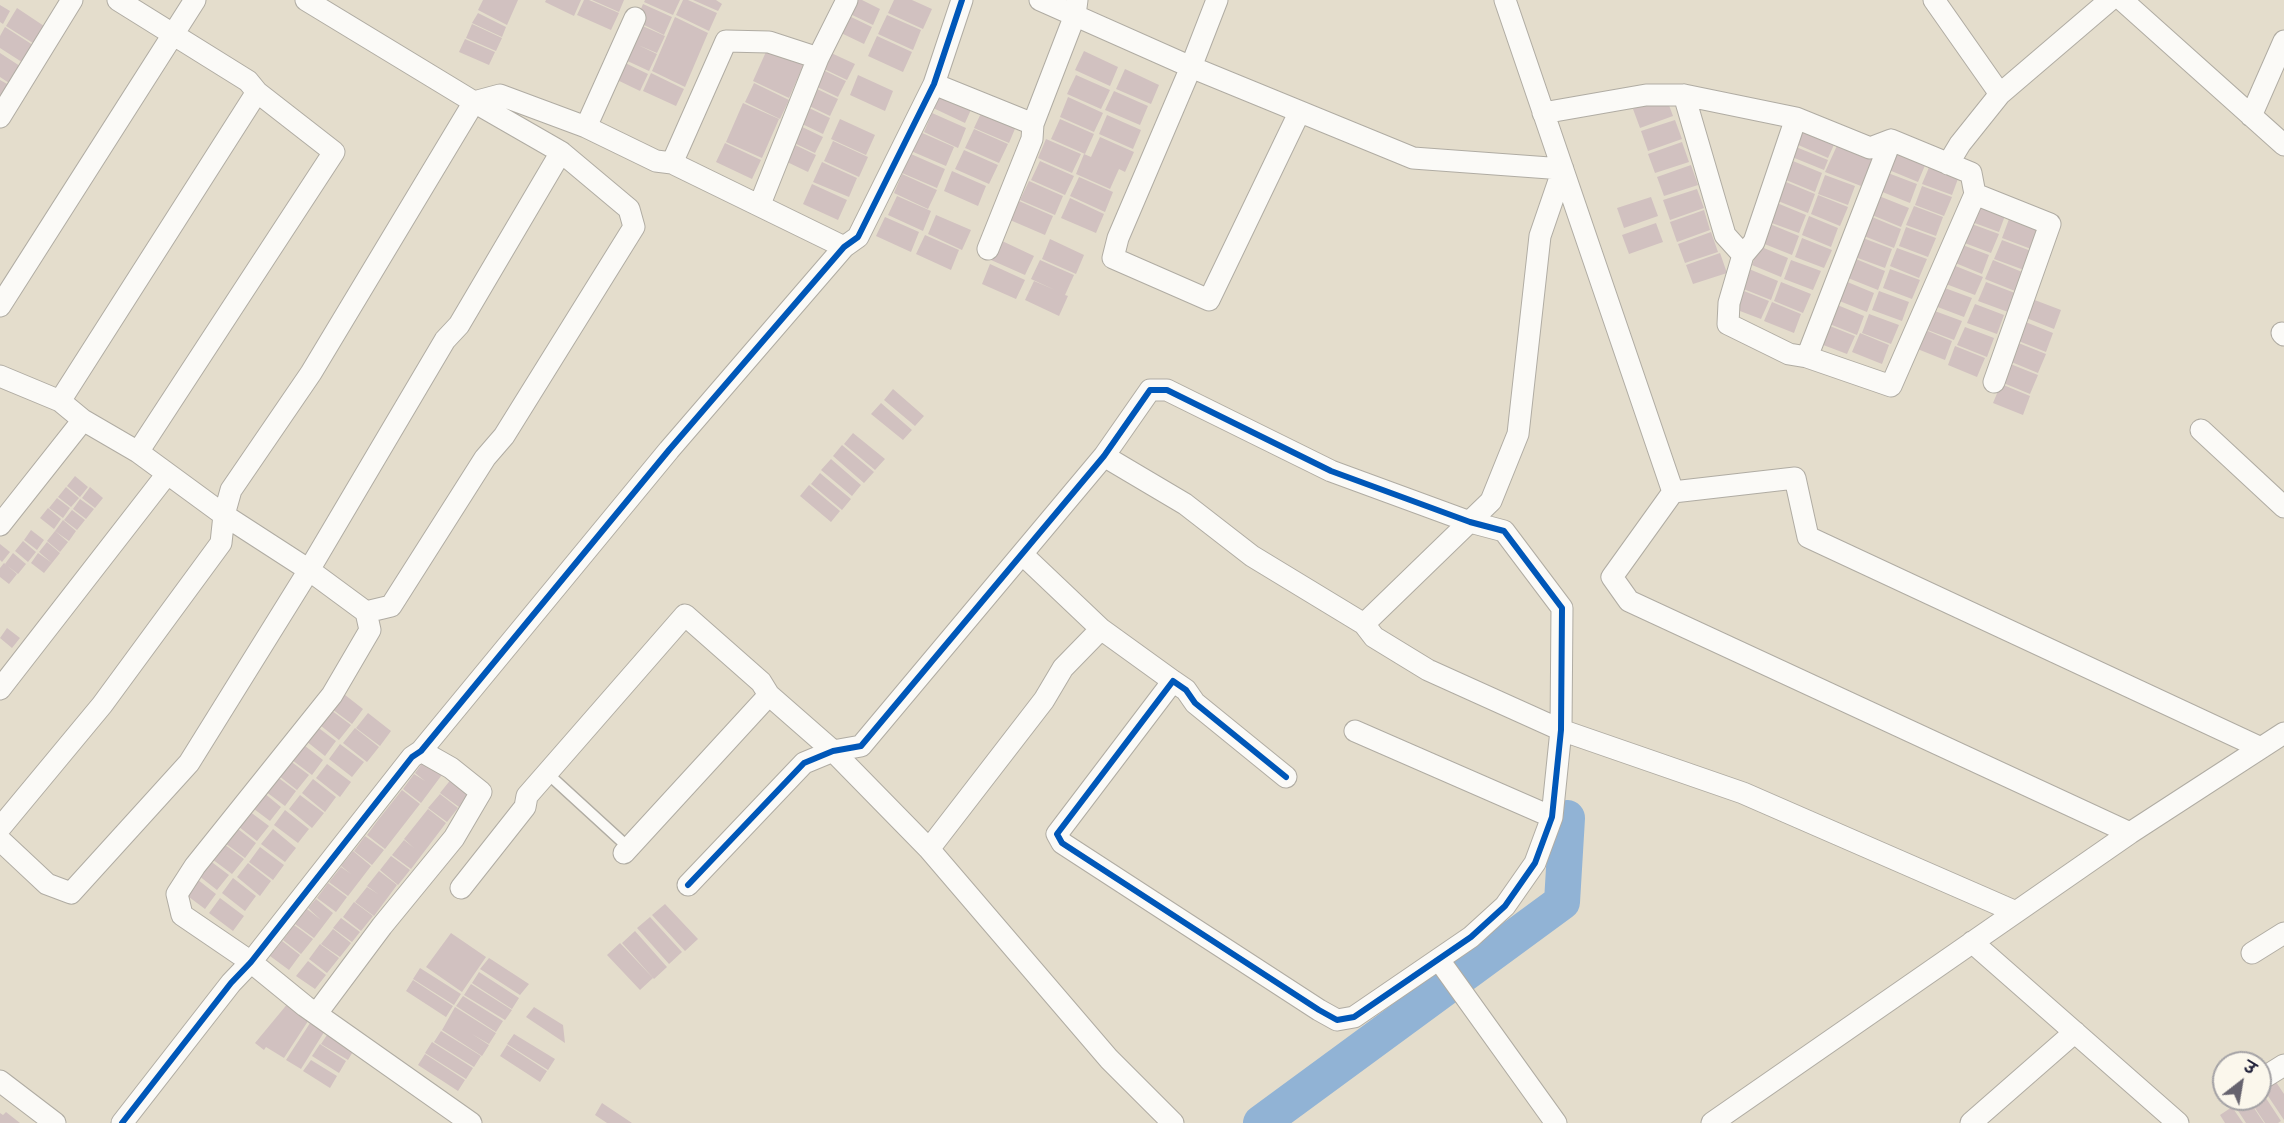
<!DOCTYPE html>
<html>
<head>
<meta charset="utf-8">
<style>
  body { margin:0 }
  #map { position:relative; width:2284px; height:1123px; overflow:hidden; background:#e4ddcc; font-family:"Patrick Hand","Playpen Sans Deva",sans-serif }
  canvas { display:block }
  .north { position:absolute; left:2212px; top:1051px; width:60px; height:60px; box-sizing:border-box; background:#fbf7ec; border:2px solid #a4a2a5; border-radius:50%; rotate:31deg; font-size:16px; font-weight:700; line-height:24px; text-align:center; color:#22223b }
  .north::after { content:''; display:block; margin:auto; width:21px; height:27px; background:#66636e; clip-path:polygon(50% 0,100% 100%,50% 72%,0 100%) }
</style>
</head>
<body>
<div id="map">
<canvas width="2284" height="1123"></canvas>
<div class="north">उ</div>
</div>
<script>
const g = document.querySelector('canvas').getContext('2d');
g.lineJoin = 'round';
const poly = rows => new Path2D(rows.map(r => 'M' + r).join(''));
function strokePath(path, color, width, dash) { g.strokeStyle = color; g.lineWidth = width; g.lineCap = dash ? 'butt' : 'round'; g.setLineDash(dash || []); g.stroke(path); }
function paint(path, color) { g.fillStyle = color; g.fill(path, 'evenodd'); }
strokePath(poly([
  [1261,1123,1562,902,1567,818]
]), '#91b3d5', 36);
paint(poly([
  [483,0,518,0,507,25,478,10],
  [546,0,581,0,574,16,545,2],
  [584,0,589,0,619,13,611,30,577,15],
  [592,0,624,0,619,12],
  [645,0,680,0,673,15,644,2],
  [683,0,688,0,717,13,709,31,676,15],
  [693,0,716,0,722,4,718,11],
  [854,0,862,0,880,9,873,25,848,13],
  [894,0,912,0,932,9,923,29,888,13],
  [643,4,672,17,664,35,636,21],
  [0,5,10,11,3,24,0,22],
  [17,8,47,28,36,45,6,26],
  [478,13,506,27,502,37,472,23],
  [847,15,872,27,864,44,839,32],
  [887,15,921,30,913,50,878,34],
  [675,17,708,33,685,87,652,71],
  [636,23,665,36,657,53,638,45,657,54,649,71,621,58],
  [472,24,502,38,496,51,466,38],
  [5,27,36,47,25,64,0,48,0,36],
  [877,36,912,52,903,72,868,56],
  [465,39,495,52,489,65,459,52],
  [769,45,806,59,789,98,753,81],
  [1084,51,1118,67,1110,86,1075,70],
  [829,52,855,64,847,80,822,68],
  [0,53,23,68,12,85,0,77],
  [619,60,648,74,640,91,611,77],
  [821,69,846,81,838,97,813,85],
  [1125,69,1159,85,1151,104,1116,89],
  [651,73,684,89,676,106,643,91],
  [858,75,893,91,885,111,850,95],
  [1076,75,1110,90,1101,109,1067,94],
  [0,80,11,86,0,103],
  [754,83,789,100,780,119,745,102],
  [813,87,838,99,830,116,805,104],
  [940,88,974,103,965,123,931,107],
  [1114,91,1148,106,1140,125,1105,110],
  [1068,97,1103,113,1094,132,1060,117],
  [1666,97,1673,116,1640,128,1633,109],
  [743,103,779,119,762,158,726,142],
  [805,106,830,118,823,134,798,122],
  [983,109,1017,124,1009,143,974,128],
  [932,113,966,128,958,148,924,132],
  [1107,115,1141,130,1133,149,1099,134],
  [840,119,875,135,866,155,831,139],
  [1060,119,1094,134,1085,154,1051,139],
  [1675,120,1682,139,1648,151,1641,131],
  [798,125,823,137,815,153,790,141],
  [974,129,1008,144,999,163,965,148],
  [1802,129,1837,138,1828,158,1796,144],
  [920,132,954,147,946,166,911,151],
  [1100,137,1134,152,1125,172,1119,169,1110,189,1076,174,1084,154,1091,157],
  [1046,139,1081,154,1072,173,1038,158],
  [1840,139,1875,156,1861,186,1825,172],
  [833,141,868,157,859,177,824,161],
  [1682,142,1689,162,1655,173,1648,154],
  [725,143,761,160,752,179,716,162],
  [791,143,816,155,808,172,783,160],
  [1796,147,1828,160,1824,170,1792,157],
  [964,150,998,165,989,184,955,169],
  [1896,151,1926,163,1918,182,1889,170],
  [911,154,945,169,937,188,902,173],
  [1040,161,1074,176,1065,195,1031,180],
  [1793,161,1822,173,1815,192,1786,180],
  [822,162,857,178,849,197,813,182],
  [1691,165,1698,185,1664,196,1657,177],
  [1930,165,1959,176,1952,195,1922,184],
  [952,171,986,186,978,206,944,191],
  [1888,173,1917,184,1910,203,1880,191],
  [902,174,937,190,928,209,894,193],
  [1825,175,1855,186,1848,205,1818,194],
  [1079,177,1113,192,1105,212,1070,196],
  [1029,181,1063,196,1055,215,1020,200],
  [1786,182,1815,194,1808,213,1778,201],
  [812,184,847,200,838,220,803,204],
  [1922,186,1952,197,1944,216,1915,205],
  [1697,189,1704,208,1670,220,1663,200],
  [1818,195,1848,207,1840,226,1811,214],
  [897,196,931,211,923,231,888,215],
  [1879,196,1909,208,1901,227,1872,215],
  [1651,197,1658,216,1624,228,1617,208],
  [1070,198,1104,214,1096,233,1061,218],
  [1019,201,1053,216,1045,235,1010,220],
  [1976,202,2006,213,1999,232,1969,221],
  [1777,203,1806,215,1799,233,1769,222],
  [1914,206,1943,217,1936,236,1906,225],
  [1704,210,1710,230,1677,242,1670,222],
  [936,215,971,230,962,250,928,234],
  [1809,216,1838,228,1831,247,1802,235],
  [885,217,919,232,911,252,876,236],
  [1872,217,1901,229,1894,248,1864,236],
  [2009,219,2039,230,2031,249,2002,238],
  [1656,223,1663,242,1629,254,1622,235],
  [1969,223,1999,234,1991,253,1962,242],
  [1770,224,1799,236,1792,255,1762,243],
  [1906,227,1936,238,1928,257,1899,246],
  [1711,232,1718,252,1685,263,1678,244],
  [925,235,959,250,951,270,916,254],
  [1802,238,1832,250,1824,268,1795,257],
  [1863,238,1892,249,1885,268,1855,257],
  [1050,239,1084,255,1076,274,1042,259],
  [1000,240,1034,256,1025,275,991,260],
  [2002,240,2031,251,2024,270,1994,259],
  [1960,244,1989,255,1982,274,1953,262],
  [1759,246,1788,258,1781,277,1752,265],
  [1897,248,1927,259,1919,278,1890,266],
  [1720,253,1727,273,1693,284,1686,265],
  [1856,259,1885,271,1878,290,1848,278],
  [1040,260,1074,275,1065,295,1068,296,1059,316,1025,300,1034,281,1055,290,1031,279],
  [1791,260,1821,271,1813,290,1784,279],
  [1993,260,2022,272,2015,291,1985,279],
  [990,264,1025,280,1016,299,982,284],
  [1953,265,1983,277,1975,295,1946,284],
  [1749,269,1778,281,1771,300,1741,288],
  [1890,269,1920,280,1912,299,1883,288],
  [1845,281,1874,293,1867,312,1837,300],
  [1781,282,1811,294,1803,313,1774,301],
  [1986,282,2015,293,2008,312,1978,301],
  [1942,287,1972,298,1964,317,1935,306],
  [1739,289,1769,301,1761,319,1732,308],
  [1879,291,1909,302,1902,321,1872,310],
  [2032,299,2061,310,2054,329,2024,317],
  [1772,302,1801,314,1794,333,1764,321],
  [1835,304,1864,316,1857,335,1827,323],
  [1975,304,2004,315,1997,334,1967,323],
  [1932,310,1962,321,1954,340,1925,329],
  [1869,314,1899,325,1891,344,1862,333],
  [2023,321,2053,333,2046,352,2016,340],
  [1825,324,1855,336,1847,354,1818,343],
  [1965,327,1994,338,1987,357,1957,345],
  [1923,329,1952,341,1945,360,1915,348],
  [1860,333,1889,345,1882,364,1852,352],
  [2016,342,2046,354,2038,373,2009,361],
  [1955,346,1985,358,1977,377,1948,365],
  [2008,363,2038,375,2030,394,2001,382],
  [2001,384,2030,396,2023,415,1993,403],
  [893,389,924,416,915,426,884,400],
  [881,403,912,430,903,440,871,414],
  [853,433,885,459,875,470,844,444],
  [842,445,874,472,864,483,833,456],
  [831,459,861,485,852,496,821,470],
  [820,473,851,499,842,510,811,484],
  [75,476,88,487,80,497,67,486],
  [809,485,840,511,831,522,800,496],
  [66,487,79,498,71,507,58,497],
  [90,487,103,498,95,508,82,498],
  [57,498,70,508,63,518,49,508],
  [80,499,94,509,86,519,73,509],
  [48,508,61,519,54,529,40,518],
  [72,510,85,520,77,530,64,520],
  [63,520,76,531,69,541,55,531],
  [31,530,44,540,37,550,24,540],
  [55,531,68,542,60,552,47,541],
  [23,541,36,552,28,562,15,551],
  [47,542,60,553,52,563,39,552],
  [0,544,10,552,2,562,0,560],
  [13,553,26,564,18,574,5,564],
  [38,553,52,563,44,573,31,563],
  [4,563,17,574,9,584,0,577,0,568],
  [7,628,20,638,12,648,0,638],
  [340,691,363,709,352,724,328,706],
  [327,707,351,725,339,740,316,722],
  [368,713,391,731,380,746,356,728],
  [312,723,336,741,325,756,301,737],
  [355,728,379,747,367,762,343,743],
  [300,742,323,760,312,775,288,757],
  [340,744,364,762,352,777,329,759],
  [285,757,309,775,297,790,274,772],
  [426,758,444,772,421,803,403,789,414,774,425,781,415,773],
  [327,764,351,782,340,797,316,778],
  [272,773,296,791,285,806,261,788],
  [452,778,470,792,459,807,440,793],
  [313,779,336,797,325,812,302,793],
  [258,788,281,807,270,821,246,803],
  [402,790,420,804,385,849,367,835,378,820,388,828,378,820],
  [440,794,458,808,447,822,428,808],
  [300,795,324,813,312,828,289,809],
  [245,808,269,826,257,841,234,823],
  [428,809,446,823,411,869,392,855,404,840,414,848,404,839],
  [285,810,309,829,298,843,274,825],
  [233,825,256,843,245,858,221,840],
  [273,829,296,848,285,862,261,844],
  [365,836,384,850,372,865,354,851],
  [220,841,244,859,232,874,208,856],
  [260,847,284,865,273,880,249,862],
  [353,851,371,866,348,896,329,882,341,867,351,874,341,866],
  [391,856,410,870,398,885,380,870],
  [205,857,229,875,217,890,194,872],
  [248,863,271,881,260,896,237,877],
  [379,871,397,885,374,916,355,902,367,887,378,894,367,886],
  [193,876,216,894,205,909,181,891],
  [233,878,256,896,245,911,222,893],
  [328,883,347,897,336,912,317,898],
  [220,898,244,916,233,931,209,913],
  [316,899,333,913,314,938,295,924,307,909,321,920,308,908],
  [354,902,373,916,361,931,343,917],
  [665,904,698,939,685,951,652,915],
  [650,917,682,952,669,964,637,928],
  [341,918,360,932,352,942,333,928],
  [294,925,313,939,301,954,283,940],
  [333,929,351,943,340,957,321,944],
  [635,931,667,967,654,979,622,943],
  [451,933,486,957,462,992,426,967],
  [282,941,300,955,289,970,270,956],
  [620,943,653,978,640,990,607,955],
  [320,944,339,958,327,973,309,959],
  [489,958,529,984,520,995,480,969],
  [308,961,326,975,315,989,296,976],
  [420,968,461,994,454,1005,413,979],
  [479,972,519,998,512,1009,472,983],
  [413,980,453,1006,446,1017,406,991],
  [471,984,512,1010,505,1020,464,995],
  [463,996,503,1021,496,1032,456,1006],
  [289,1002,310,1018,284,1058,266,1047,264,1050,255,1043],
  [455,1007,496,1033,489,1044,472,1034,489,1045,482,1056,442,1030],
  [534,1007,563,1025,565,1043,526,1017],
  [312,1020,326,1029,301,1069,286,1060],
  [441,1031,481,1056,474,1067,434,1042],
  [329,1032,355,1048,348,1060,321,1044],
  [514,1034,555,1059,548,1070,507,1044],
  [432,1042,473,1068,466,1079,425,1053],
  [320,1044,346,1061,339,1073,312,1056],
  [507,1045,547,1071,540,1082,500,1056],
  [425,1054,465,1080,458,1091,418,1065],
  [311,1060,337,1076,330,1088,303,1071],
  [2274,1079,2284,1094,2284,1120,2262,1087],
  [2260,1089,2281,1121,2278,1123,2265,1123,2249,1099,2260,1099],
  [2245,1099,2248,1099,2264,1123,2246,1123,2235,1106],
  [602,1103,632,1123,607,1123,595,1115],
  [2232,1107,2243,1123,2225,1123,2220,1115],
  [6,1112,20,1123,0,1123,0,1113,3,1115]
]), '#d1c1c0');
const service = poly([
  [547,773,629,848]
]);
const minor = poly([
  [118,0,248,81,257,92,334,152,138,452],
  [1040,0,1191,67,1413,158,1563,169,1540,236,1518,434,1491,501,1364,624],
  [1217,0,1191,67,1118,238,1113,258,1209,300,1299,113],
  [1505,0,1673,492,1795,478,1808,537,2261,748],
  [1934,0,2000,94,2110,0],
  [2122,0,2284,145],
  [934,84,1033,124],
  [1684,95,1725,235,1743,255],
  [1543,113,1646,95,1684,95,1796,118,1870,148,1891,140,1971,173,1975,194,2050,224,1994,382],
  [2251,116,2284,41],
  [0,117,72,0],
  [1796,118,1754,242,1743,255,1729,303,1728,324,1789,354,1807,357,1891,386,1975,194],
  [586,127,635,18],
  [672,163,726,41,769,42,818,58],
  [1948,164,1960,144,2000,94],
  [760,204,818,58,847,0],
  [988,249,1032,139,1033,124,1075,15,1077,0],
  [0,306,195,0],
  [2282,333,2284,335],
  [1807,357,1891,140],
  [0,376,60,401,83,420,138,452,224,515,309,570,366,612,370,630,332,695,195,866,177,894,182,915,251,962,305,1006,471,1123],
  [60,401,257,92],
  [2201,430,2284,507],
  [1104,456,1185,504,1252,556,1364,624,1374,637,1428,670,1561,730,1743,793,2016,912],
  [1673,492,1612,577,1629,601,2130,833],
  [0,525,83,420],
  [1022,554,1101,629,1173,681],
  [366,612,391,606,485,458,504,436,634,227,629,209,561,152],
  [0,689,167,474],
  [1355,731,1552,817],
  [0,828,102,705,221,543,224,515,231,490,311,373,474,102,500,95,586,127,656,161,672,163,844,247],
  [0,840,47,884,71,893,189,763,309,570,445,340,459,325,561,152,474,102,306,0],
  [929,849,1044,700,1063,668,1101,629],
  [624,853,769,695],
  [688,885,804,763,833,751,861,746,1104,456,1150,390,1167,390,1331,471,1470,522,1504,531,1562,608,1561,730,1552,817,1535,863,1505,906,1471,937,1354,1017,1337,1020,1319,1010,1062,843,1057,834,1173,681,1186,690,1195,703,1286,777],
  [461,888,525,807,527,796,685,615,761,682,769,695,833,751,929,849,1109,1059,1173,1123],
  [1972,942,2178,1123],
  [2252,953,2284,933],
  [1439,960,1556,1123],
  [317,1013,382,926,454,838,481,792,451,768,421,751],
  [2260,1080,2284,1065],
  [0,1081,55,1123],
  [122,1123,231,983,251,962,412,757,421,751,669,450,844,247,858,237,934,84,962,0],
  [1712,1123,2130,833,2284,733],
  [1971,1123,2075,1032]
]);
strokePath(service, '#b0aca3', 13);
strokePath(minor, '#b0aca3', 23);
strokePath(service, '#fbfaf7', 10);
strokePath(minor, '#fbfaf7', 21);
strokePath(poly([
  [688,885,804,763,833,751,861,746,1104,456,1150,390,1167,390,1331,471,1470,522,1504,531,1562,608,1561,730,1552,817,1535,863,1505,906,1471,937,1354,1017,1337,1020,1319,1010,1062,843,1057,834,1173,681,1186,690,1195,703,1286,777],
  [122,1123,231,983,251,962,412,757,421,751,669,450,844,247,858,237,934,84,962,0]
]), '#0057b8', 6);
</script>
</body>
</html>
